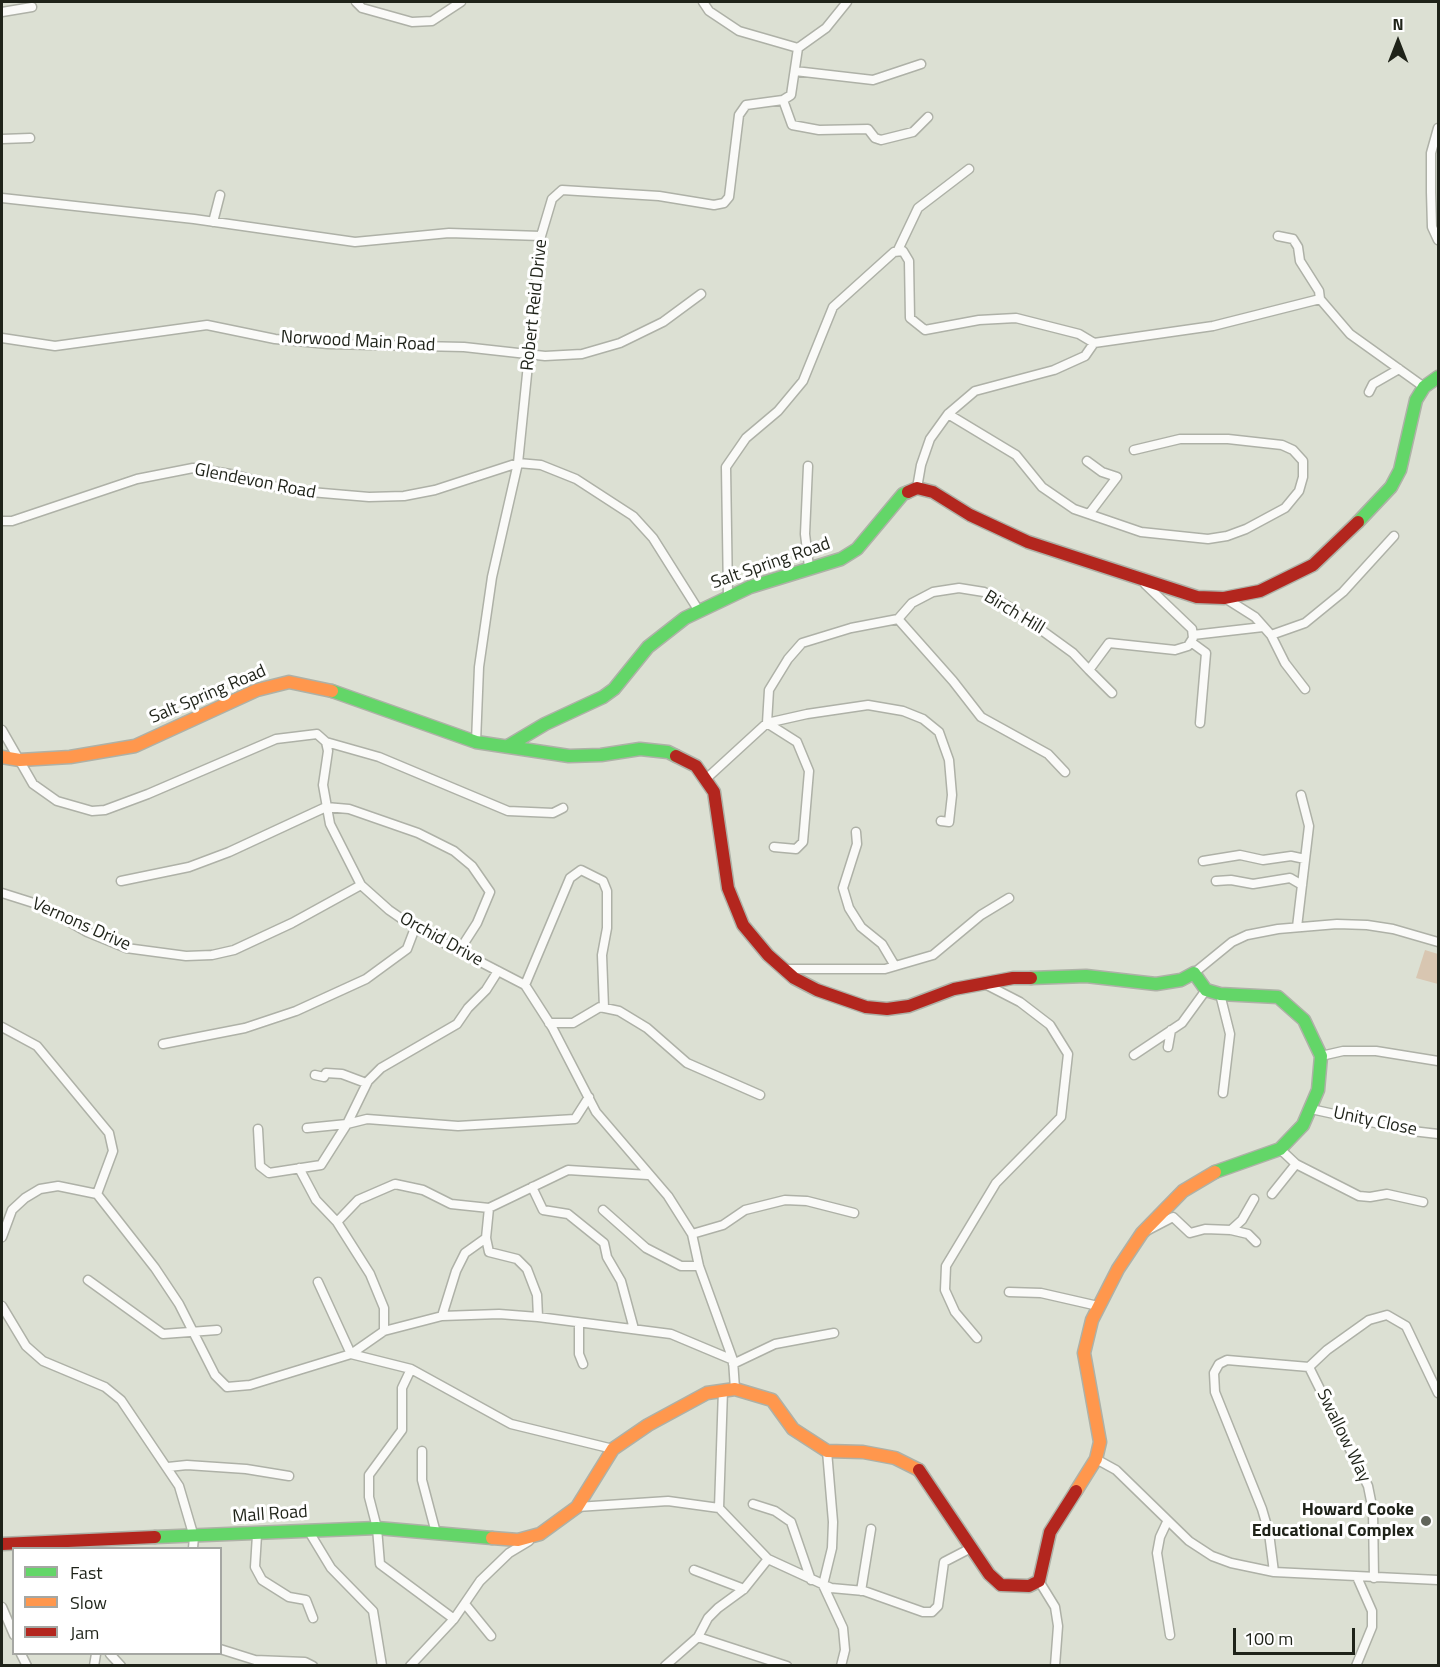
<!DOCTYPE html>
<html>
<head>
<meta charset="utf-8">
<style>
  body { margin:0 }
  #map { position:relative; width:1440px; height:1667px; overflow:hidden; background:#dce0d3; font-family:"Titillium Web",sans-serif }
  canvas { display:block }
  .frame { position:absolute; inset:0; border:3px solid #1f2319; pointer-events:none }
  .legend { position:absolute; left:12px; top:1547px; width:210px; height:108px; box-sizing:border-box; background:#fff; border:2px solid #a5a7a3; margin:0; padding:8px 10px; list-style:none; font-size:18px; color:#1f2319 }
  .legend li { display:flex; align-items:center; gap:12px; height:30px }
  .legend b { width:30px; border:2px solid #a5a7a3 }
  .north { position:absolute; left:1368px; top:12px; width:60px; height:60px; -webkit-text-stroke:4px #fff; paint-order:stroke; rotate:0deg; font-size:16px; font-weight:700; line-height:24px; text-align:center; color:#1f2319 }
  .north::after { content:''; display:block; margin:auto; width:21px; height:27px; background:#1f2319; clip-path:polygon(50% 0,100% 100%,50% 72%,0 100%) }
  .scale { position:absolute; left:1233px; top:1628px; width:122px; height:27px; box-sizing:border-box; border:3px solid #1f2319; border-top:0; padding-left:8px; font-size:18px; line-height:21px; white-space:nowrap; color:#1f2319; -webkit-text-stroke:4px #fff; paint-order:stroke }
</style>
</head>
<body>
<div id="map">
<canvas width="1440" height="1667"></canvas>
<div class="frame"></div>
<ul class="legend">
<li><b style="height:8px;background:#63d668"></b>Fast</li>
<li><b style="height:8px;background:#ff974d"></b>Slow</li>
<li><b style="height:8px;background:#b3261e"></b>Jam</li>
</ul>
<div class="north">N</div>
<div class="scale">100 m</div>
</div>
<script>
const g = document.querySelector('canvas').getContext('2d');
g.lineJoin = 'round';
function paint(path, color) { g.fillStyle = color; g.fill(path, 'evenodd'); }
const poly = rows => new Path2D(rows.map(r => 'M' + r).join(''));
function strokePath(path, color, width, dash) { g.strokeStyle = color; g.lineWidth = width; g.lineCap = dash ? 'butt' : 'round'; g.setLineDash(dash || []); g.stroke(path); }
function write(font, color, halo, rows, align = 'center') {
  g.font = font + ' "Titillium Web",sans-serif'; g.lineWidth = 6; g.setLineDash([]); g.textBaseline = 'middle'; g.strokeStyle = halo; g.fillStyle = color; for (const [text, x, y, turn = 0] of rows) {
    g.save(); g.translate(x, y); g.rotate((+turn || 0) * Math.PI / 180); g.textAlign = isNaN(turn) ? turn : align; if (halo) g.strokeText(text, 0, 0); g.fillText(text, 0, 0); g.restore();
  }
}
paint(poly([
  [1425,950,1438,954,1438,984,1416,978]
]), '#d8c6b1');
const street = poly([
  [356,2,362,8,412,22,432,21,461,2],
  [703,2,709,11,739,31,798,48],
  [2,12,32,7],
  [795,71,873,80,921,64],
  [783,100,792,125,819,130,868,129,875,138,881,140,913,132,928,117],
  [1438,128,1431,153,1431,192,1432,227,1438,240],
  [2,139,30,138],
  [2,198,194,219,355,242,449,233,541,236],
  [213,222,220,195],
  [1278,236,1293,239,1298,247,1300,261,1319,291,1320,299],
  [898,250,918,208,969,169],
  [2,338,55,346,207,325,275,339,328,344,464,347,545,356,582,354,620,343,663,322,701,294],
  [1369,392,1373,384,1399,369],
  [948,414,1016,455,1042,487,1074,509,1141,532,1208,539,1227,536,1246,529,1285,508,1299,491,1303,477,1303,461,1293,450,1282,445,1228,439,1180,439,1134,450],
  [1087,461,1102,472,1117,477,1089,514],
  [808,466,805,534,809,567],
  [917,488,921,465,930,439,948,414,975,391,1054,370,1085,356,1094,343,1213,326,1320,299,1350,334,1424,387],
  [2,521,12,521,137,479,193,468,236,475,287,490,369,497,404,496,435,490,518,463,541,465,576,479,633,516,653,538,699,611],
  [728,596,726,467,746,438,778,411,803,381,833,307,894,252,903,251,909,261,910,318,925,330,979,320,1016,318,1079,334,1094,343],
  [1225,598,1255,617,1271,635,1285,663,1305,689],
  [898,619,953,681,981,717,1048,754,1065,772],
  [1193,635,1263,627],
  [1271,635,1305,623,1343,592,1394,536],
  [1191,642,1206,653,1200,723],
  [1089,670,1112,693],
  [2,730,33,784,57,801,92,811,105,810,148,794,276,739,317,734,326,742,328,751,323,785,330,824,361,885,389,910,415,928,525,985,552,1027,596,1112,668,1196,692,1234,699,1266,733,1360,735,1389],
  [326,742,379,757,508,811,553,813,563,808],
  [476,742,479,667,492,577,518,463,541,236,552,199,562,190,659,196,714,205,724,203,729,197,739,115,746,105,783,100,791,95,798,48,826,28,847,2],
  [707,778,767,723,769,690,788,659,802,643,851,628,898,619,912,603,933,592,959,588,984,592,1011,608,1073,653,1089,670,1109,643,1175,650,1188,646,1193,638,1192,629,1145,584],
  [856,832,857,844,843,888,849,908,861,927,882,944,895,966],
  [774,847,796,849,803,842,809,771,797,742,767,723,807,714,868,705,903,711,923,719,939,732,949,760,952,795,949,822,941,821],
  [1203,861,1240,855,1263,860,1291,856,1305,859],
  [121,881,189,867,229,852,326,807,349,809,418,833,454,851,472,866,490,892,477,923,459,951],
  [1216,881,1231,880,1253,884,1290,878,1302,885],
  [2,893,40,905,87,932,126,948,186,956,212,955,234,950,292,923,361,885],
  [1297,927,1309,826,1301,795],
  [785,969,885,969,933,955,981,915,1009,898],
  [1194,973,1232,942,1247,935,1278,929,1337,924,1367,925,1393,929,1438,942],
  [525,985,570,878,581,870,603,881,607,891,607,928,602,955,604,1008],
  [1220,994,1230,1034,1223,1093],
  [549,1023,573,1023,600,1007,619,1011,647,1028,687,1063,760,1095],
  [2,1027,37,1046,109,1133,113,1151,97,1194],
  [163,1044,245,1028,296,1011,366,979,407,949,415,928],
  [1168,1047,1171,1030],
  [1134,1055,1182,1023,1206,990],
  [1321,1056,1343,1051,1376,1051,1438,1061],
  [315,1075,324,1077,326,1073,342,1074,366,1083],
  [1311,1109,1412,1131,1438,1134],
  [307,1128,347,1124,368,1081,381,1068,457,1024,468,1008,486,990,498,971],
  [258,1129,260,1166,269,1173,321,1165,347,1124,367,1119,458,1126,575,1119,589,1097],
  [1280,1149,1296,1164,1359,1196,1370,1197,1387,1194,1423,1202],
  [299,1168,316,1200,337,1222,370,1274,384,1308,384,1331],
  [532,1187,543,1210,568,1214,604,1243,607,1257,621,1281,634,1329],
  [97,1194,155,1268,179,1304,215,1375,227,1387,250,1385,351,1354,384,1331,442,1316,499,1314,538,1317,671,1334,733,1360],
  [1272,1194,1296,1164],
  [489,1208,486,1238,489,1252,517,1259,527,1269,537,1295,538,1317],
  [603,1210,646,1248,681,1266,699,1266],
  [337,1222,358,1200,395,1184,423,1190,451,1204,489,1208,568,1170,648,1175],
  [1148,1230,1173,1217,1190,1233,1205,1229,1231,1230,1248,1234,1256,1242],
  [1231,1230,1242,1220,1254,1199],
  [692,1234,723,1225,745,1210,785,1200,807,1201,854,1213],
  [2,1237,12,1210,25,1198,40,1189,58,1186,97,1194],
  [88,1280,163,1334,217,1330],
  [318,1282,351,1354],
  [1009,1292,1041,1293,1098,1306],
  [2,1306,26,1346,43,1361,105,1387,121,1400,179,1486,194,1537,193,1548],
  [442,1316,456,1271,465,1253,486,1238],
  [579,1323,579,1354,583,1364],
  [977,1338,955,1312,945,1290,946,1266,996,1183,1061,1117,1068,1054,1050,1025,1020,1002,985,984],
  [351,1354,411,1369,511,1424,613,1449],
  [733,1364,775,1344,834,1333],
  [1309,1367,1368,1486,1373,1511,1374,1578],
  [411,1369,402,1388,402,1430,369,1475,369,1497,377,1528,380,1564,454,1619],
  [422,1451,422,1480,436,1533],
  [827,1451,833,1522,832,1548,823,1585,843,1628,845,1650,841,1666],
  [1096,1459,1116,1470,1189,1541,1212,1556,1231,1563,1274,1572,1438,1580],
  [168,1467,187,1465,246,1469,289,1476],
  [753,1504,775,1511,791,1522,811,1580],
  [577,1507,668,1501,719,1508,768,1559,831,1588,864,1591,923,1612,932,1612,938,1606,944,1562,971,1548],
  [719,1508,723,1390],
  [1167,1522,1160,1537,1157,1553,1170,1635],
  [308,1530,331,1568,373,1611,382,1666],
  [257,1535,255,1567,262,1580,289,1597,306,1600,313,1618],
  [694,1570,744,1589],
  [1274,1572,1269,1533,1262,1509,1215,1392,1214,1373,1219,1364,1227,1360,1309,1367,1327,1350,1369,1320,1387,1315,1406,1326,1438,1393],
  [1039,1581,1055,1607,1058,1626,1055,1666],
  [861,1591,871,1529],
  [465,1604,491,1636],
  [2,1607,14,1635],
  [698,1637,787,1666],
  [220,1649,255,1660,305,1662,313,1666],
  [21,1654,27,1666],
  [110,1654,121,1666],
  [94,1666,96,1654],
  [410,1666,454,1619,480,1581,509,1553,529,1541],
  [665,1666,698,1637,708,1618,718,1608,744,1589,768,1559],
  [1356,1666,1372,1627,1372,1611,1357,1577]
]);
const fast = poly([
  [1358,522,1391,487,1400,470,1416,400,1424,387,1438,377],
  [332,691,476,742,569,756,601,755,640,749,668,752,676,756],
  [508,746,545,724,603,697,614,689,648,647,685,618,750,587,841,559,857,549,903,494,908,492],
  [1031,978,1086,976,1156,984,1181,980,1194,973,1206,990,1220,994,1278,997,1304,1020,1321,1056,1318,1090,1303,1125,1280,1149,1215,1172],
  [155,1537,377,1528,492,1538]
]);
const slow = poly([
  [2,757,20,760,70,757,135,746,257,690,289,682,332,691],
  [1076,1491,1096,1459,1100,1442,1084,1353,1092,1320,1118,1269,1142,1233,1183,1191,1215,1172],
  [492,1538,518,1540,540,1534,577,1507,613,1449,648,1425,707,1393,735,1389,772,1400,793,1429,827,1451,863,1452,895,1458,919,1470]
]);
const jam = poly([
  [908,492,917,488,933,492,970,515,1028,542,1197,597,1224,598,1260,591,1313,565,1358,522],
  [676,756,696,766,714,792,728,888,743,925,768,955,794,978,817,990,866,1007,887,1009,909,1006,954,989,1013,978,1031,978],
  [919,1470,989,1574,1001,1585,1029,1586,1039,1581,1050,1532,1076,1491],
  [2,1544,155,1537]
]);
strokePath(street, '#aeb1a7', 11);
strokePath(fast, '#aeb1a7', 15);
strokePath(slow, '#aeb1a7', 15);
strokePath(jam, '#aeb1a7', 15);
strokePath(street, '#fafaf8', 8);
strokePath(fast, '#63d668', 12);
strokePath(slow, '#ff974d', 12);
strokePath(jam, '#b3261e', 12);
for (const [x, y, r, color] of [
  [1426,1521,6,"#61655a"]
]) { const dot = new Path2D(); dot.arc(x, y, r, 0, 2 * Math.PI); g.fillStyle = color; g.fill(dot); strokePath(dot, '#fff', 2); }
write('18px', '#1f2319', '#fff', [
  ["Robert Reid Drive",535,305,-84],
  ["Norwood Main Road",358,342,3],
  ["Glendevon Road",255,482,11],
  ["Salt Spring Road",771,564,-19],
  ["Birch Hill",1014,613,31],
  ["Salt Spring Road",208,695,-23],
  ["Vernons Drive",81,925,24],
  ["Orchid Drive",441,940,29],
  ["Unity Close",1375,1122,12],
  ["Swallow Way",1343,1436,64],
  ["Mall Road",270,1515,-4]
]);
write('bold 18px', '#1f2319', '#fff', [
  ["Howard Cooke",1414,1511],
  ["Educational Complex",1414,1532]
], 'right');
</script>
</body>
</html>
